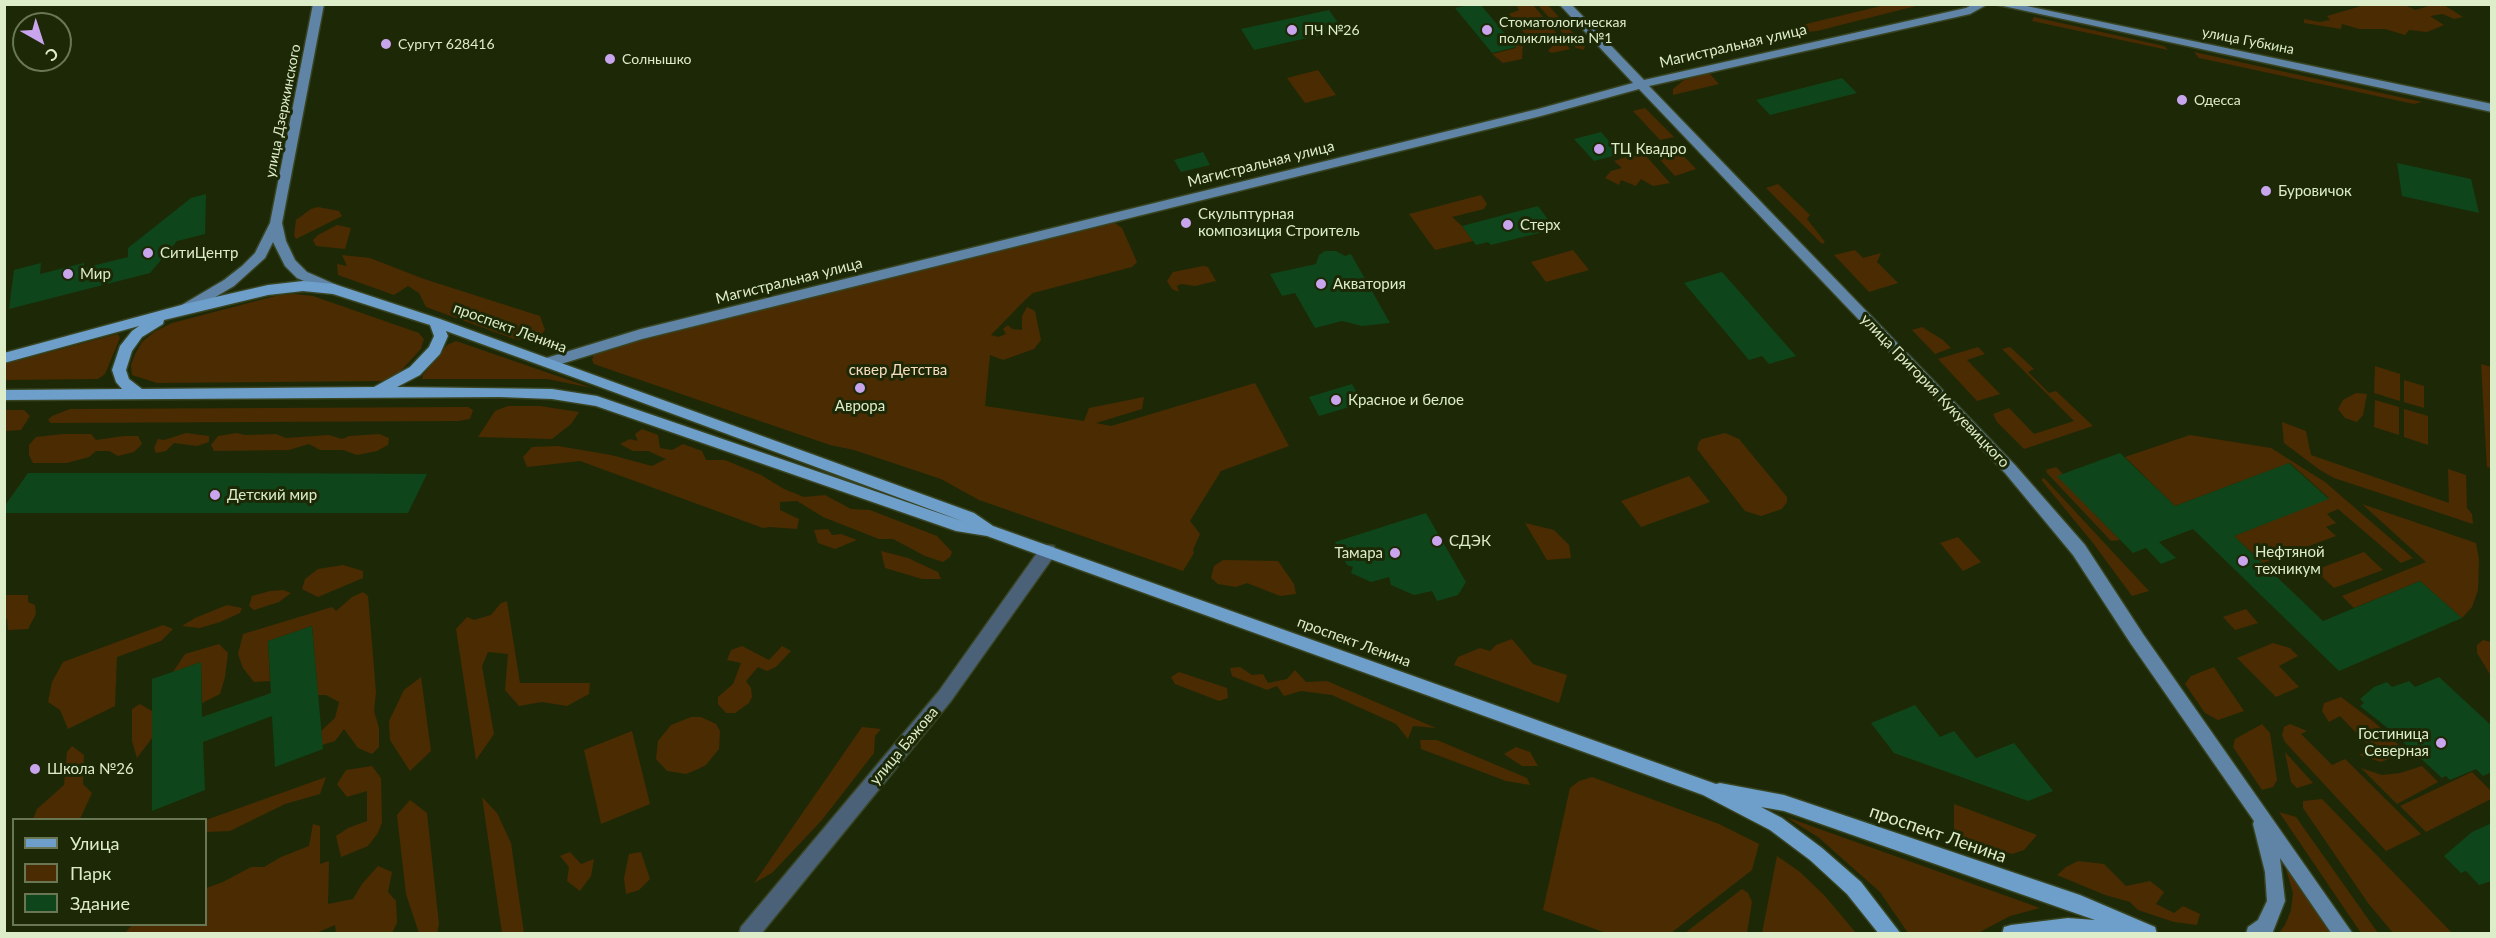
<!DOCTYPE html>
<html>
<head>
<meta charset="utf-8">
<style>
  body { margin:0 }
  #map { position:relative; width:2496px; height:938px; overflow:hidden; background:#1d2906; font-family:Lato,sans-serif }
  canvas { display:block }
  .frame { position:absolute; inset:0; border:6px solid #ddecc9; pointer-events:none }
  .legend { position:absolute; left:12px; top:818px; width:195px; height:108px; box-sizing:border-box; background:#1d2906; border:2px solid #6a7754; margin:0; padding:8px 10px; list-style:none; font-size:18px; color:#ddecc9 }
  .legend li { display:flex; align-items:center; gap:12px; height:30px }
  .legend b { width:30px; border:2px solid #6a7754 }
  .north { position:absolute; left:12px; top:12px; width:60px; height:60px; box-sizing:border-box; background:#1d2906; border:2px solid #6a7754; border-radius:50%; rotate:141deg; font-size:16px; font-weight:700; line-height:24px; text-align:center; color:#ddecc9 }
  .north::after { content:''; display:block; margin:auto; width:21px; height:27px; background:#c9a5ee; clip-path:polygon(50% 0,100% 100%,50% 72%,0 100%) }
</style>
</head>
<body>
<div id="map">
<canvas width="2496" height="938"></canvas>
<div class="frame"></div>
<ul class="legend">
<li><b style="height:8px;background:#6e9eca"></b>Улица</li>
<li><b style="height:16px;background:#4b2b02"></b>Парк</li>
<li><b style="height:16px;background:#0f451a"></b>Здание</li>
</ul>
<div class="north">С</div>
</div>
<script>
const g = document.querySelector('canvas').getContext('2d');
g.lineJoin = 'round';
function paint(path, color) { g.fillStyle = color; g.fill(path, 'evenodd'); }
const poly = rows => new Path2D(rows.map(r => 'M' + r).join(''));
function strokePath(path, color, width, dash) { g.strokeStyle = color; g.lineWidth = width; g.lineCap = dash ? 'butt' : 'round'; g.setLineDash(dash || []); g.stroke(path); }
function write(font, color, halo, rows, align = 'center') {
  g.font = font + ' Lato,sans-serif'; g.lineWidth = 6; g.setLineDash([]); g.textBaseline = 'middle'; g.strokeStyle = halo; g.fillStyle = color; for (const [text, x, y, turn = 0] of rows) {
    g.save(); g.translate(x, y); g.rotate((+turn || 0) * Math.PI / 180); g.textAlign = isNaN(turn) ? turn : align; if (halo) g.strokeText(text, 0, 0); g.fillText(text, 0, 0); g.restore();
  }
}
paint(poly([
  [2368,4,2405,5,2415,10,2432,5,2444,5,2463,17,2454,19,2443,14,2430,16,2444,25,2427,32,2409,30,2405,35,2385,29,2359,29,2342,24,2341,29,2304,23,2304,19,2320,22,2330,20,2327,16],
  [1533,5,1554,30,1570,49,1552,53,1548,51,1552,46,1546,38,1539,34,1526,35,1509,14,1519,10,1517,6],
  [1538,5,1548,5,1585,46,1584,50,1576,48],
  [1885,5,1920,5,1817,31,1806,32,1800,28,1802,25],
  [2034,17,2164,46,2168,50,2032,21],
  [1515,37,1523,38,1522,59,1503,63,1492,54,1516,48,1512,41],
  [2194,52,2422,102,2414,104,2199,58],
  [1318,70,1336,95,1305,103,1287,78],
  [1709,73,1719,84,1673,95,1673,89,1684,80],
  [1645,108,1674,137,1660,140,1633,111],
  [1654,143,1679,151,1696,169,1675,176,1652,151],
  [1635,154,1647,157,1670,183,1653,186,1641,179,1636,186,1621,180,1619,185,1605,178,1611,171,1622,168,1614,161],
  [1778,184,1810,215,1807,219,1825,242,1822,244,1766,188],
  [1481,195,1487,204,1484,209,1452,217,1462,226,1473,241,1435,250,1409,214],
  [318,207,339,211,342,216,296,239,294,235,296,220,311,209],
  [1115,223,1122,228,1137,262,1132,267,1033,293,1024,301,991,335,998,337,1006,334,1003,329,1008,325,1012,329,1022,330,1022,316,1027,307,1035,311,1041,340,1034,349,1003,360,990,355,985,406,1084,421,1089,408,1144,397,1142,409,1096,423,1111,426,1255,383,1289,446,1221,471,1190,521,1200,534,1193,550,1194,553,1183,571,979,500,941,479,854,450,830,445,614,371,594,364,592,360,594,354,601,350,636,340],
  [337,225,351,228,345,249,316,246,313,240,318,235],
  [1573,250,1589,270,1546,282,1531,262],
  [1855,250,1863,258,1881,253,1877,262,1898,283,1869,292,1834,255],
  [342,255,370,258,424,279,540,316,545,330,535,342,514,339,426,307,419,293,408,286,394,295,338,275,337,264,347,266],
  [1203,266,1208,267,1216,281,1195,286,1181,284,1177,286,1179,292,1172,289,1167,281,1173,272],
  [295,294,313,296,419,333,424,339,421,349,397,375,382,381,157,383,132,375,131,365,135,354,142,342,154,332,172,323,279,295],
  [1922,327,1943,340,1951,348,1935,354,1912,330],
  [118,334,120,338,105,374,98,379,5,380,5,364],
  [456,341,592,388,547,379,422,379,423,375,447,345],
  [1978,347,1985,354,1967,360,2000,394,1977,401,1938,359],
  [2010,347,2034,369,2028,372,2049,393,2056,391,2093,426,2024,449,1997,422,1993,414,2009,408,2034,434,2074,421,2002,349],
  [2481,364,2491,367,2491,468,2487,467],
  [2375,366,2400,374,2400,401,2374,393],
  [2404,380,2424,386,2424,408,2404,402],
  [2356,393,2367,394,2363,415,2357,422,2345,418,2338,409,2343,400],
  [2375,400,2399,407,2399,435,2374,427],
  [508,406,540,406,579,412,571,424,552,439,478,437,495,411],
  [468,407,473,410,470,419,458,421,51,423,48,420,52,416,70,409],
  [2404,409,2428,416,2428,445,2404,437],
  [5,410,24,410,30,416,21,430,5,431],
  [2282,422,2306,431,2311,455,2449,503,2448,469,2466,475,2467,508,2472,514,2473,524,2334,478,2320,470,2284,443],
  [642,429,658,435,660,448,672,450,683,444,702,451,706,460,725,460,761,475,784,489,804,497,825,495,851,509,870,510,937,536,952,552,950,557,943,562,925,556,893,539,879,539,823,517,797,501,780,502,780,510,799,519,797,529,770,527,763,528,580,461,527,467,523,457,532,447,558,446,611,455,652,466,666,459,648,451,633,451,620,444,630,439,638,441,635,434],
  [186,433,209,436,209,442,197,446,174,443,166,451,156,453,154,448,158,439,164,440],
  [237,433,245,435,276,434,286,438,329,435,342,439,349,436,379,434,389,438,388,445,377,451,357,455,343,450,320,450,309,444,289,450,214,451,211,445,218,436],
  [1725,433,1739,439,1787,497,1787,502,1782,509,1761,516,1745,511,1697,449,1699,442,1702,439],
  [63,434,91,434,96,440,124,436,138,436,142,444,134,452,118,456,109,451,96,451,89,457,67,463,33,463,29,455,29,445,36,437],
  [2190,435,2271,448,2325,482,2413,558,2401,563,2338,509,2327,514,2336,523,2326,527,2336,536,2263,563,2234,536,2329,498,2290,463,2175,506,2125,457],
  [2056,467,2063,474,2058,476,2120,540,2111,541,2047,473,2046,470],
  [1689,476,1710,502,1641,527,1621,501],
  [2042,478,2045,479,2149,591,2132,596,2093,543,2042,481],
  [2362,504,2476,543,2479,559,2478,590,2472,607,2462,618,2420,581,2354,608,2342,596,2426,562],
  [1525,523,1554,530,1569,545,1571,558,1547,560],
  [828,529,832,535,841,534,857,540,835,549,818,543,814,530],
  [1958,537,1981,562,1963,571,1940,543],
  [881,551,908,558,938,572,941,579,922,579,885,568],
  [2364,552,2383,570,2334,588,2315,570],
  [1223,560,1278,561,1294,584,1296,594,1280,596,1247,583,1236,587,1218,584,1211,578,1214,566],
  [343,565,363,571,363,578,318,597,302,589,305,579,318,569],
  [283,590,291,593,279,602,254,610,249,606,252,596,270,591],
  [363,592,368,596,376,692,374,711,379,728,379,747,372,754,358,748,344,729,335,741,322,745,321,731,335,718,339,702,326,695,318,695,312,626,268,641,270,681,254,682,243,668,238,654,243,634,332,607,336,611,352,597],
  [4,595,28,595,28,602,35,605,36,614,28,629,8,630,7,619,5,618],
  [507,601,520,683,590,683,589,694,567,706,542,702,519,706,505,690,508,654,488,652,482,666,494,734,476,760,456,629,467,617,474,620,491,615,501,603],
  [227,605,242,608,240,613,220,622,200,628,182,626,195,618],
  [2246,609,2258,623,2235,630,2223,617],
  [163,625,173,629,161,641,117,657,115,706,68,729,60,710,48,702,52,682,63,662],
  [1512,639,1533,664,1567,675,1559,703,1454,665,1458,657,1480,648,1490,651,1496,645],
  [2483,640,2491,642,2491,676,2477,653,2477,645],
  [2273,643,2290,648,2298,656,2279,666,2299,687,2276,697,2237,658],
  [219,644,228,653,225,677,220,694,202,703,201,662,173,672,185,654],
  [742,646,769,660,782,646,791,651,776,667,767,671,758,667,746,681,751,688,752,697,749,703,735,713,726,713,718,704,718,697,733,684,741,663,727,660,731,650],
  [1240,667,1252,675,1263,674,1268,683,1287,679,1295,670,1306,682,1327,681,1436,728,1413,726,1408,739,1396,724,1332,695,1301,691,1284,696,1277,686,1267,690,1232,676,1230,668],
  [2214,667,2244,711,2218,720,2205,713,2185,684,2191,676],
  [1179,672,1227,688,1228,698,1219,701,1175,684,1171,677],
  [421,677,431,751,410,771,390,740,389,721,404,690],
  [2341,697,2374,722,2406,752,2381,762,2359,755,2371,748,2340,716,2329,722,2322,711,2324,703],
  [140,704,152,711,152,738,137,758,132,741,132,709],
  [691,717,701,717,716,724,720,731,719,749,706,765,696,770,686,774,667,771,656,759,658,741,671,725],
  [2262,724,2270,733,2277,780,2273,787,2262,790,2233,747,2235,739],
  [2290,724,2307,731,2301,734,2332,765,2345,759,2421,834,2386,851,2285,742,2282,735,2284,727],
  [862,727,881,729,875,736,874,753,822,820,772,873,754,883],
  [632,731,650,804,601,824,584,750],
  [1420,740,1437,740,1527,778,1530,785,1506,781,1421,749],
  [72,746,84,755,83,784,92,793,80,819,33,819,37,809,64,785,67,752],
  [1516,747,1530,752,1538,766,1522,766,1504,754],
  [2285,752,2313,783,2297,788,2291,782],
  [372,766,381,778,382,822,378,833,368,846,341,857,336,836,348,828,367,821,367,791,347,797,337,784,346,770],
  [2422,766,2438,782,2397,804,2361,768,2382,775,2400,773],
  [2472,772,2491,791,2491,799,2426,832,2400,806],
  [326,777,320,794,285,804,230,831,206,832,206,820],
  [1592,777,1719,824,1759,844,1752,870,1671,933,1606,933,1543,910,1570,788,1579,781],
  [482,797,497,813,511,843,524,933,502,933],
  [2322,799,2393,872,2452,933,2393,933,2368,903,2303,808,2303,801],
  [410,800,427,813,439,924,437,933,419,933,406,894,397,815],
  [1954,804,2037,835,2024,850,2012,854,1986,847,1954,835],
  [2279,812,2296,817,2378,933,2361,933],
  [1786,817,2040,908,2010,916,1978,933,1908,933,1880,892,1818,837],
  [313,824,320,826,320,864,329,861,328,904,353,899,362,884,378,866,392,872,388,892,396,901,397,923,392,933,336,933,335,925,314,934,125,933,132,925,206,924,206,888,223,882,251,867,264,867,281,857,309,846],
  [570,852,581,864,594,859,591,876,580,891,567,881,569,867,560,856],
  [641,852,650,879,639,890,626,894,624,878,629,854],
  [1777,856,1800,872,1825,896,1856,933,1762,933],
  [2078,861,2104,864,2126,886,2150,881,2164,892,2156,904,2174,913,2183,906,2200,914,2197,925,2174,922,2138,910,2130,902,2105,895,2057,875,2066,867],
  [2285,866,2331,933,2278,934,2285,925,2291,910,2293,893],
  [1742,889,1748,893,1752,902,1747,933,1685,933]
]), '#4b2b02');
paint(poly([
  [1473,4,1480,4,1516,47,1492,53,1455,8],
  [1329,10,1343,30,1254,50,1241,29],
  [1842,78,1857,93,1770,115,1756,100],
  [1601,132,1620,154,1594,161,1574,139],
  [1203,152,1210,165,1181,172,1174,160],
  [2397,163,2471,179,2479,213,2402,196],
  [206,194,205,234,177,241,150,273,9,309,14,270,41,263,40,274,84,263,84,268,128,257,128,248,191,198],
  [1538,206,1555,229,1491,245,1488,242,1476,245,1462,226],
  [1325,251,1336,251,1345,256,1351,254,1390,323,1362,326,1342,321,1315,328,1295,293,1282,296,1270,274,1316,264,1319,255],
  [1722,272,1796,356,1769,364,1762,356,1749,360,1684,283],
  [1352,384,1363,403,1319,416,1309,397],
  [2120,453,2175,506,2289,463,2329,499,2234,536,2323,621,2420,581,2462,618,2339,671,2193,529,2159,542,2176,558,2161,564,2146,548,2133,553,2057,476],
  [28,473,252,473,427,474,408,513,4,513,4,507],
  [1426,513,1466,582,1458,595,1437,601,1432,591,1414,595,1391,585,1389,577,1371,582,1351,573,1353,567,1347,565,1335,542],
  [312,626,323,749,275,767,272,716,203,742,205,790,152,811,152,679,201,662,202,717,271,693,268,641],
  [2439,677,2492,726,2492,772,2483,776,2476,769,2450,780,2446,776,2442,778,2389,729,2360,706,2364,703,2360,699,2374,687,2387,682,2392,687,2409,681,2415,687],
  [1915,705,1940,737,1954,731,1976,758,2014,743,2053,791,2028,801,1894,753,1871,723],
  [2492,823,2492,881,2479,885,2466,871,2461,873,2444,856,2472,832]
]), '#0f451a');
const street = poly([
  [1048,545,1054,546,1056,551,1054,556,951,701,761,934,739,934,741,927,939,691,1042,546,1048,545]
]);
const secondary = poly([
  [313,4,324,4,282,223,286,241,295,260,307,272,339,286,341,289,334,294,297,278,285,266,273,242,265,258,234,286,190,312,180,312,178,309,180,306,224,280,242,266,255,253,270,223,313,4],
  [1559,4,1571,4,1644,80,1966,8,1974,4,1988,4,1970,14,1649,86,2015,465,2085,545,2143,634,2353,934,2332,934,2280,858,2285,901,2272,934,2246,934,2248,927,2258,920,2267,901,2265,872,2253,824,2254,821,2131,644,2073,555,2005,473,1639,89,1541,116,642,339,548,368,541,363,543,359,641,329,1538,109,1633,83,1559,4],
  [1994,4,2017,4,2492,104,2492,112,1994,4]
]);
const primary = poly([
  [303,281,334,284,440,319,974,513,993,526,1716,784,1720,783,1784,795,2080,895,2155,927,2157,934,2002,934,2004,927,2011,925,2068,918,2095,920,1784,811,1761,807,1782,818,1822,848,1861,882,1901,934,1879,934,1847,894,1810,860,1770,830,1703,795,1042,556,987,536,956,531,596,406,552,399,500,397,4,400,4,390,122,389,116,382,112,370,120,346,132,331,139,326,4,363,4,353,185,304,268,285,303,281],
  [303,291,333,294,430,325,434,336,429,347,410,367,374,387,142,389,129,379,126,370,132,351,142,337,163,324,164,320,268,295,303,291],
  [446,331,592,384,962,521,597,396,552,389,397,387,420,375,440,354,448,336,446,331]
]);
strokePath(street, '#384421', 3);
strokePath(secondary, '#384421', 3);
strokePath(primary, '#384421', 3);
paint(street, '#4a6177');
paint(secondary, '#5f84a5');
paint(primary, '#6e9eca');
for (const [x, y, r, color] of [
  [1292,30,6,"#c9a5ee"],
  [1487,30,6,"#c9a5ee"],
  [386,44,6,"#c9a5ee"],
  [610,59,6,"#c9a5ee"],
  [2182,100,6,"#c9a5ee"],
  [1599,149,6,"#c9a5ee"],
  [2266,191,6,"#c9a5ee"],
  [1186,223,6,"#c9a5ee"],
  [1508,225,6,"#c9a5ee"],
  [148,253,6,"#c9a5ee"],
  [68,274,6,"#c9a5ee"],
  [1321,284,6,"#c9a5ee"],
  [860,388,6,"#c9a5ee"],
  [1336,400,6,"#c9a5ee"],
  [215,495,6,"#c9a5ee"],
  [1437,541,6,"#c9a5ee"],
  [1395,553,6,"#c9a5ee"],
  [2243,561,6,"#c9a5ee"],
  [2441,743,6,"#c9a5ee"],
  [35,769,6,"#c9a5ee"]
]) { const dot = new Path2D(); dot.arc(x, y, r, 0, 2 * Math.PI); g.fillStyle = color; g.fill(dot); strokePath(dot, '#1d2906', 2); }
write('14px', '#ddecc9', '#1d2906', [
  ["Стоматологическая",1499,22],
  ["поликлиника №1",1499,38],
  ["ПЧ №26",1304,30],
  ["Сургут 628416",398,44],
  ["Солнышко",622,59],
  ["Одесса",2194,100]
], 'left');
write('14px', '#ddecc9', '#1d2906', [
  ["улица Губкина",2248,41,11],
  ["улица Дзержинского",283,111,-79]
]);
write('15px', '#ddecc9', '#1d2906', [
  ["Магистральная улица",1733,46,-13],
  ["Магистральная улица",1261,164,-14],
  ["Магистральная улица",789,281,-14],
  ["проспект Ленина",510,328,20],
  ["улица Григория Кукуевицкого",1935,391,46],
  ["проспект Ленина",1354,642,20],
  ["улица Бажова",904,746,-50]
]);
write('15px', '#ddecc9', '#1d2906', [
  ["ТЦ Квадро",1611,149],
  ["Буровичок",2278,191],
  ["Скульптурная",1198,214],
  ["композиция Строитель",1198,231],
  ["Стерх",1520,225],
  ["СитиЦентр",160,253],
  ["Мир",80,274],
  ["Акватория",1333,284],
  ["Красное и белое",1348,400],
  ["Аврора",860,406,"center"],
  ["Детский мир",227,495],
  ["СДЭК",1449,541],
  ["Нефтяной",2255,552],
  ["техникум",2255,569],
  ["Тамара",1383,553,"right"],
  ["Гостиница",2429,734,"right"],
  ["Северная",2429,751,"right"],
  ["Школа №26",47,769]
], 'left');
write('15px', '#f9dcc0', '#1d2906', [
  ["сквер Детства",898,370]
]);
write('18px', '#ddecc9', '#1d2906', [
  ["проспект Ленина",1938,834,19]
]);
</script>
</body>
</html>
